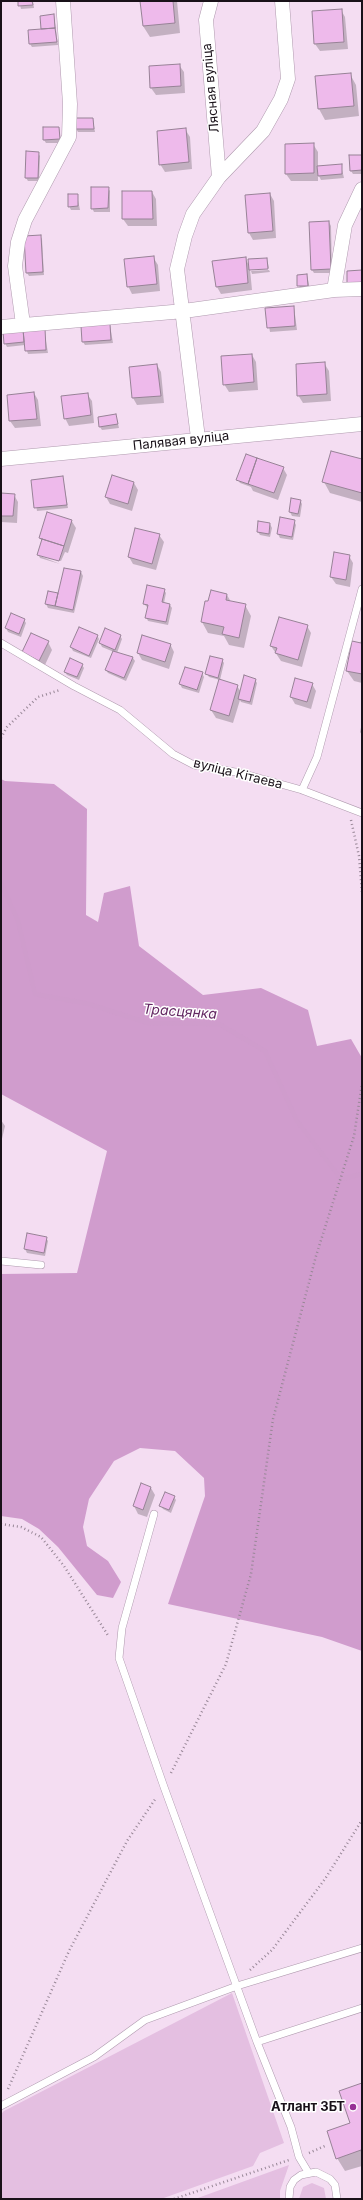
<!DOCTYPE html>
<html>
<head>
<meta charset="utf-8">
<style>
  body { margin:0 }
  #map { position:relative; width:363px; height:2200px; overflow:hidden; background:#f4ddf2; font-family:Inter,sans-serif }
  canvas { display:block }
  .frame { position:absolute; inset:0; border:2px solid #191119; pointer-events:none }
</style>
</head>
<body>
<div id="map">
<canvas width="363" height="2200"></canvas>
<div class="frame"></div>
</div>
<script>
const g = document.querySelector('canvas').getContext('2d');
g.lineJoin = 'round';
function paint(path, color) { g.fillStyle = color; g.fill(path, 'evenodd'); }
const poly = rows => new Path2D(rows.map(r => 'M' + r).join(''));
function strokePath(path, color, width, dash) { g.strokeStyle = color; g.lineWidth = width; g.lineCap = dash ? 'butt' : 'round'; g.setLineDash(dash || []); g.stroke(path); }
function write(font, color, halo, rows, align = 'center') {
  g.font = font + ' Inter,sans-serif'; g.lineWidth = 3; g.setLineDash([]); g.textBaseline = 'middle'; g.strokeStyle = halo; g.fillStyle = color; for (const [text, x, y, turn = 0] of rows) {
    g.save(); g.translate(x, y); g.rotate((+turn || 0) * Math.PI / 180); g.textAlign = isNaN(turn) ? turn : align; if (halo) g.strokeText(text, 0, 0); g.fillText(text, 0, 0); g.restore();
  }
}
paint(poly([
  [232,1993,284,2143,260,2153,253,2166,161,2199,1,2199,1,2114,4,2111],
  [289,2165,280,2191,280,2199,195,2199],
  [312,2183,324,2188,326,2199,299,2199,303,2187]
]), '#e4bfe1');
paint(poly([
  [1,779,5,781,54,784,87,809,86,915,98,922,104,893,130,886,139,946,203,995,261,988,308,1010,317,1046,351,1039,362,1058,362,1651,322,1637,168,1604,205,1496,204,1478,175,1451,140,1448,114,1461,89,1499,83,1527,87,1546,108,1561,121,1582,113,1598,97,1595,58,1547,39,1529,22,1519,1,1516,1,1274,77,1273,107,1151,1,1094]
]), '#d09ccd');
paint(poly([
  [19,1,33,1,34,8,21,9],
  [141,1,177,1,180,33,150,37,143,26],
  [341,10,345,17,348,49,320,51,315,44],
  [54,15,58,45,32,47,30,44,42,30,41,17],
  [179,65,184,72,185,93,156,95,151,88],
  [350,74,356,85,359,116,325,120,319,109,316,77],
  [93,119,95,132,78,132,76,129],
  [59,128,61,143,46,143,44,140],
  [185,129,190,137,192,169,165,172,160,164],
  [313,144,318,152,318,167,341,165,344,178,321,180,318,174,318,181,291,181,286,174],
  [38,153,40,156,39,181,28,181,26,178],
  [362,156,362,174,353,174,351,171],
  [108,188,110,191,110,212,94,212,92,208],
  [123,192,152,192,156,199,157,226,128,226,123,219],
  [270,194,274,201,276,238,253,240,249,233],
  [77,195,80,210,71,210,69,206],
  [329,222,331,226,332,273,314,273,312,270],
  [40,236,42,239,44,275,29,276,27,273],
  [153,257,158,265,160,291,132,294,128,286],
  [245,258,250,267,267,259,269,268,250,269,252,290,221,294,217,287],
  [269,270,270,272,252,274,251,271],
  [307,275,310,289,300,290,298,276],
  [294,307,297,330,270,332,266,309],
  [110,325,113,343,85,345,83,342],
  [44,329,48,353,28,354,25,345,7,347,5,343,4,332],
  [252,355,256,362,258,390,229,392,224,384],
  [324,363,329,371,331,401,303,403,298,395],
  [157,365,161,372,164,403,137,405,133,398,130,368],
  [34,393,38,400,41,426,15,428,10,421,8,396],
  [87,394,92,401,94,423,69,426,65,418],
  [116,415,119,428,102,430,100,427],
  [362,460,362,502,330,493,324,482],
  [283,468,287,475,278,500,253,491,251,487,240,483,238,480],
  [63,477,68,508,37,511,32,481],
  [134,483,138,490,132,511,110,504,106,497],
  [1,494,14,495,18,502,17,523,1,522],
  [300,500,302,504,300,517,292,516,290,512],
  [281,519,294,521,296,525,293,540,280,538,278,534],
  [71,520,76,528,68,553,65,552,61,561,40,554,40,556,60,564,40,558,38,554,42,542,40,538],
  [270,524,272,528,270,537,260,535,258,532],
  [159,535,164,542,156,570,133,564,129,557],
  [349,556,353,563,350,587,336,584,331,577],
  [81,572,83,576,74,613,48,608,46,604,49,592,59,594],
  [164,590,166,593,164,603,170,605,172,608,168,625,148,621,146,617,148,608,144,604],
  [227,595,231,602,245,605,251,616,244,648,229,645,224,636,208,633,202,622,206,602],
  [24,620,26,623,21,637,8,632,6,628],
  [307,626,311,633,302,667,281,661,271,646],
  [105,629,120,636,122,639,117,653,133,658,135,661,126,681,108,673,106,670,114,652,102,647,100,643],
  [97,635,99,639,91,658,73,651,71,647],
  [48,642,52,650,44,667,27,659],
  [170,644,174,652,169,669,142,660,138,653],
  [362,644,362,683,354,681,347,671],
  [222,660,224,663,220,680,209,677,207,674],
  [82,665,84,668,79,680,67,675,65,672],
  [202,673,204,677,199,693,182,688,180,684],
  [255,680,257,683,252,705,241,702,240,700,233,723,216,718,211,710,237,686,241,692],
  [312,684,316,691,311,709,295,704,291,697],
  [362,723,362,735,360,732],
  [1,1120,5,1126,1,1143],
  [46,1238,48,1241,45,1256,27,1253,25,1249],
  [142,1485,151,1488,155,1495,147,1517,138,1514,134,1506],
  [174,1497,176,1500,171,1513,163,1509,161,1506],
  [362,2084,362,2166,345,2171,337,2158,351,2124]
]), '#0003');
strokePath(poly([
  [1,883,18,921,35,994,89,1004,148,1023,219,1024,265,1051,297,1121,341,1179,362,1174]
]), '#cf9ccc', 4.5);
const building = poly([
  [18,1,32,1,33,5,18,6,18,1],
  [140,1,173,1,175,23,143,26,140,1],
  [342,9,344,42,314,44,312,11,342,9],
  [54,14,55,28,41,29,40,16,54,14],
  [55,28,57,42,29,44,28,30,55,28],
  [180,64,181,86,150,88,149,66,180,64],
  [351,73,354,106,318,109,315,76,351,73],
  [75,118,93,118,94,129,75,129,75,118],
  [43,127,59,127,60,139,43,140,43,127],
  [186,128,189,162,159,165,157,131,186,128],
  [314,143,314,173,285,174,285,144,314,143],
  [26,151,39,152,38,178,25,178,26,151],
  [349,155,362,155,362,170,350,171,349,155],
  [342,164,342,174,318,176,317,166,342,164],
  [91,187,109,187,108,208,91,209,91,187],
  [122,191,152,191,153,219,122,219,122,191],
  [270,193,273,231,248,233,245,195,270,193],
  [68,194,78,194,78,206,68,207,68,194],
  [329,221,331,269,311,270,309,222,329,221],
  [41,235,43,272,26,273,24,236,41,235],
  [154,256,157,284,127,287,124,259,154,256],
  [246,257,248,283,216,287,212,261,246,257],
  [267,258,268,269,249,270,248,259,267,258],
  [362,270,362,283,347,283,347,271,362,270],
  [307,274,308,286,297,286,297,275,307,274],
  [294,306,295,326,267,328,265,308,294,306],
  [110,324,111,340,82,342,81,326,110,324],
  [45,328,46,350,25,351,23,329,45,328],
  [23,329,24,342,4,344,3,331,23,329],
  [252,354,254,382,223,385,221,356,252,354],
  [325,362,327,394,297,396,296,364,325,362],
  [157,364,161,396,132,398,129,367,157,364],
  [34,392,37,419,9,421,7,395,34,392],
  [88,393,91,415,64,419,61,396,88,393],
  [116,414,118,424,99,427,98,417,116,414],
  [331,451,362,459,362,493,322,482,331,451],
  [246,454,257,458,248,484,236,480,246,454],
  [257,458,284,467,274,493,248,484,257,458],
  [112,475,134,482,128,504,105,497,112,475],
  [63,476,67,505,34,508,31,480,63,476],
  [1,493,15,494,13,516,1,516,1,493],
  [291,498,301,500,298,514,289,512,291,498],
  [47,512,72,520,64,546,39,538,47,512],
  [280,517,295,520,292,537,277,534,280,517],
  [258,521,270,523,269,534,257,532,258,521],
  [135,528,160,534,152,564,128,557,135,528],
  [42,539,64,546,59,561,37,555,42,539],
  [334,552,350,555,346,580,330,577,334,552],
  [64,568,81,571,73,610,55,606,64,568],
  [147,585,165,589,162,602,170,604,166,622,145,618,148,605,143,604,147,585],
  [211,590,227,594,226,600,246,604,239,638,222,634,224,627,201,622,205,601,208,601,211,590],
  [48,591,58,593,55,606,45,604,48,591],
  [11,613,25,619,19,634,5,628,11,613],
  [279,617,308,625,298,660,275,653,277,648,270,646,279,617],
  [79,627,98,635,89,656,70,647,79,627],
  [105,628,121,635,115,650,99,643,105,628],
  [31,633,49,641,39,661,22,652,31,633],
  [142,635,171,644,165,662,137,653,142,635],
  [362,639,362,674,346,671,352,641,361,643,362,639],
  [113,651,133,657,124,678,105,670,113,651],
  [210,656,223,659,218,678,205,674,210,656],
  [70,658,83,664,77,677,64,672,70,658],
  [185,667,203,672,197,690,179,684,185,667],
  [244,675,256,679,250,702,238,699,244,675],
  [295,678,313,683,307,702,290,697,295,678],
  [219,679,238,685,229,716,210,710,219,679],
  [27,1233,47,1237,44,1253,24,1249,27,1233],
  [141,1483,151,1487,143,1510,133,1506,141,1483],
  [165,1492,175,1496,169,1510,159,1506,165,1492],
  [362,2083,362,2155,361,2150,336,2159,327,2131,350,2123,339,2091,362,2083]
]);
paint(building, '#eebaeb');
strokePath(building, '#978296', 1);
const service = poly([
  [1,643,74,686,120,710,173,754,194,765,241,773,302,790,362,813],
  [302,790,317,757,362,589],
  [1,1261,41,1265],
  [154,1514,122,1628,119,1658,164,1787,257,2042,291,2127,299,2157,308,2172],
  [257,2042,362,2008],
  [1,2106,94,2057,145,2020,237,1986,362,1948],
  [289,2199,290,2187,294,2180,301,2175,316,2172,330,2179,335,2185,337,2199]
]);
const minor = poly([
  [211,1,206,20,219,177],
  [334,290,345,225,362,189],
  [23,324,15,266,18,242,25,220,69,137,70,104,63,1],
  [1,327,184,311,334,290,362,289],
  [198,438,177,269,185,236,193,214,219,177,263,131,281,99,288,79,282,1],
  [1,459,362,424]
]);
strokePath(service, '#af9aae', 8);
strokePath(minor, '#af9aae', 15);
strokePath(poly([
  [1,738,7,727,38,697,60,690],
  [351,820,359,856,362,892],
  [1,1524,21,1527,41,1537,64,1566,109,1637],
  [171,1773,226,1664,251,1574,273,1419,316,1256,354,1136,362,1084],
  [250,1970,272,1950,325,1879,362,1820],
  [8,2089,69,1951,127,1841,156,1798],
  [309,2153,327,2145],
  [174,2199,289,2160]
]), '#988797', 2.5, [1, 3]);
strokePath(service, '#fff', 7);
strokePath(minor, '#fff', 14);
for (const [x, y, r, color] of [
  [353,2107,4,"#963095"]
]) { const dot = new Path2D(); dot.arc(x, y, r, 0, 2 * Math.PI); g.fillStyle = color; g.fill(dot); strokePath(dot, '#fff', 1.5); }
write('13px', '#191119', '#fff', [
  ["Лясная вуліца",211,88,-95],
  ["Палявая вуліца",181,441,-6],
  ["вуліца Кітаева",238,774,14]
]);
write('bold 13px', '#191119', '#fff', [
  ["Атлант ЗБТ",345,2107]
], 'right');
write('italic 14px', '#632762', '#fff', [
  ["Трасцянка",180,1012,4]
]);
</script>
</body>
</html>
